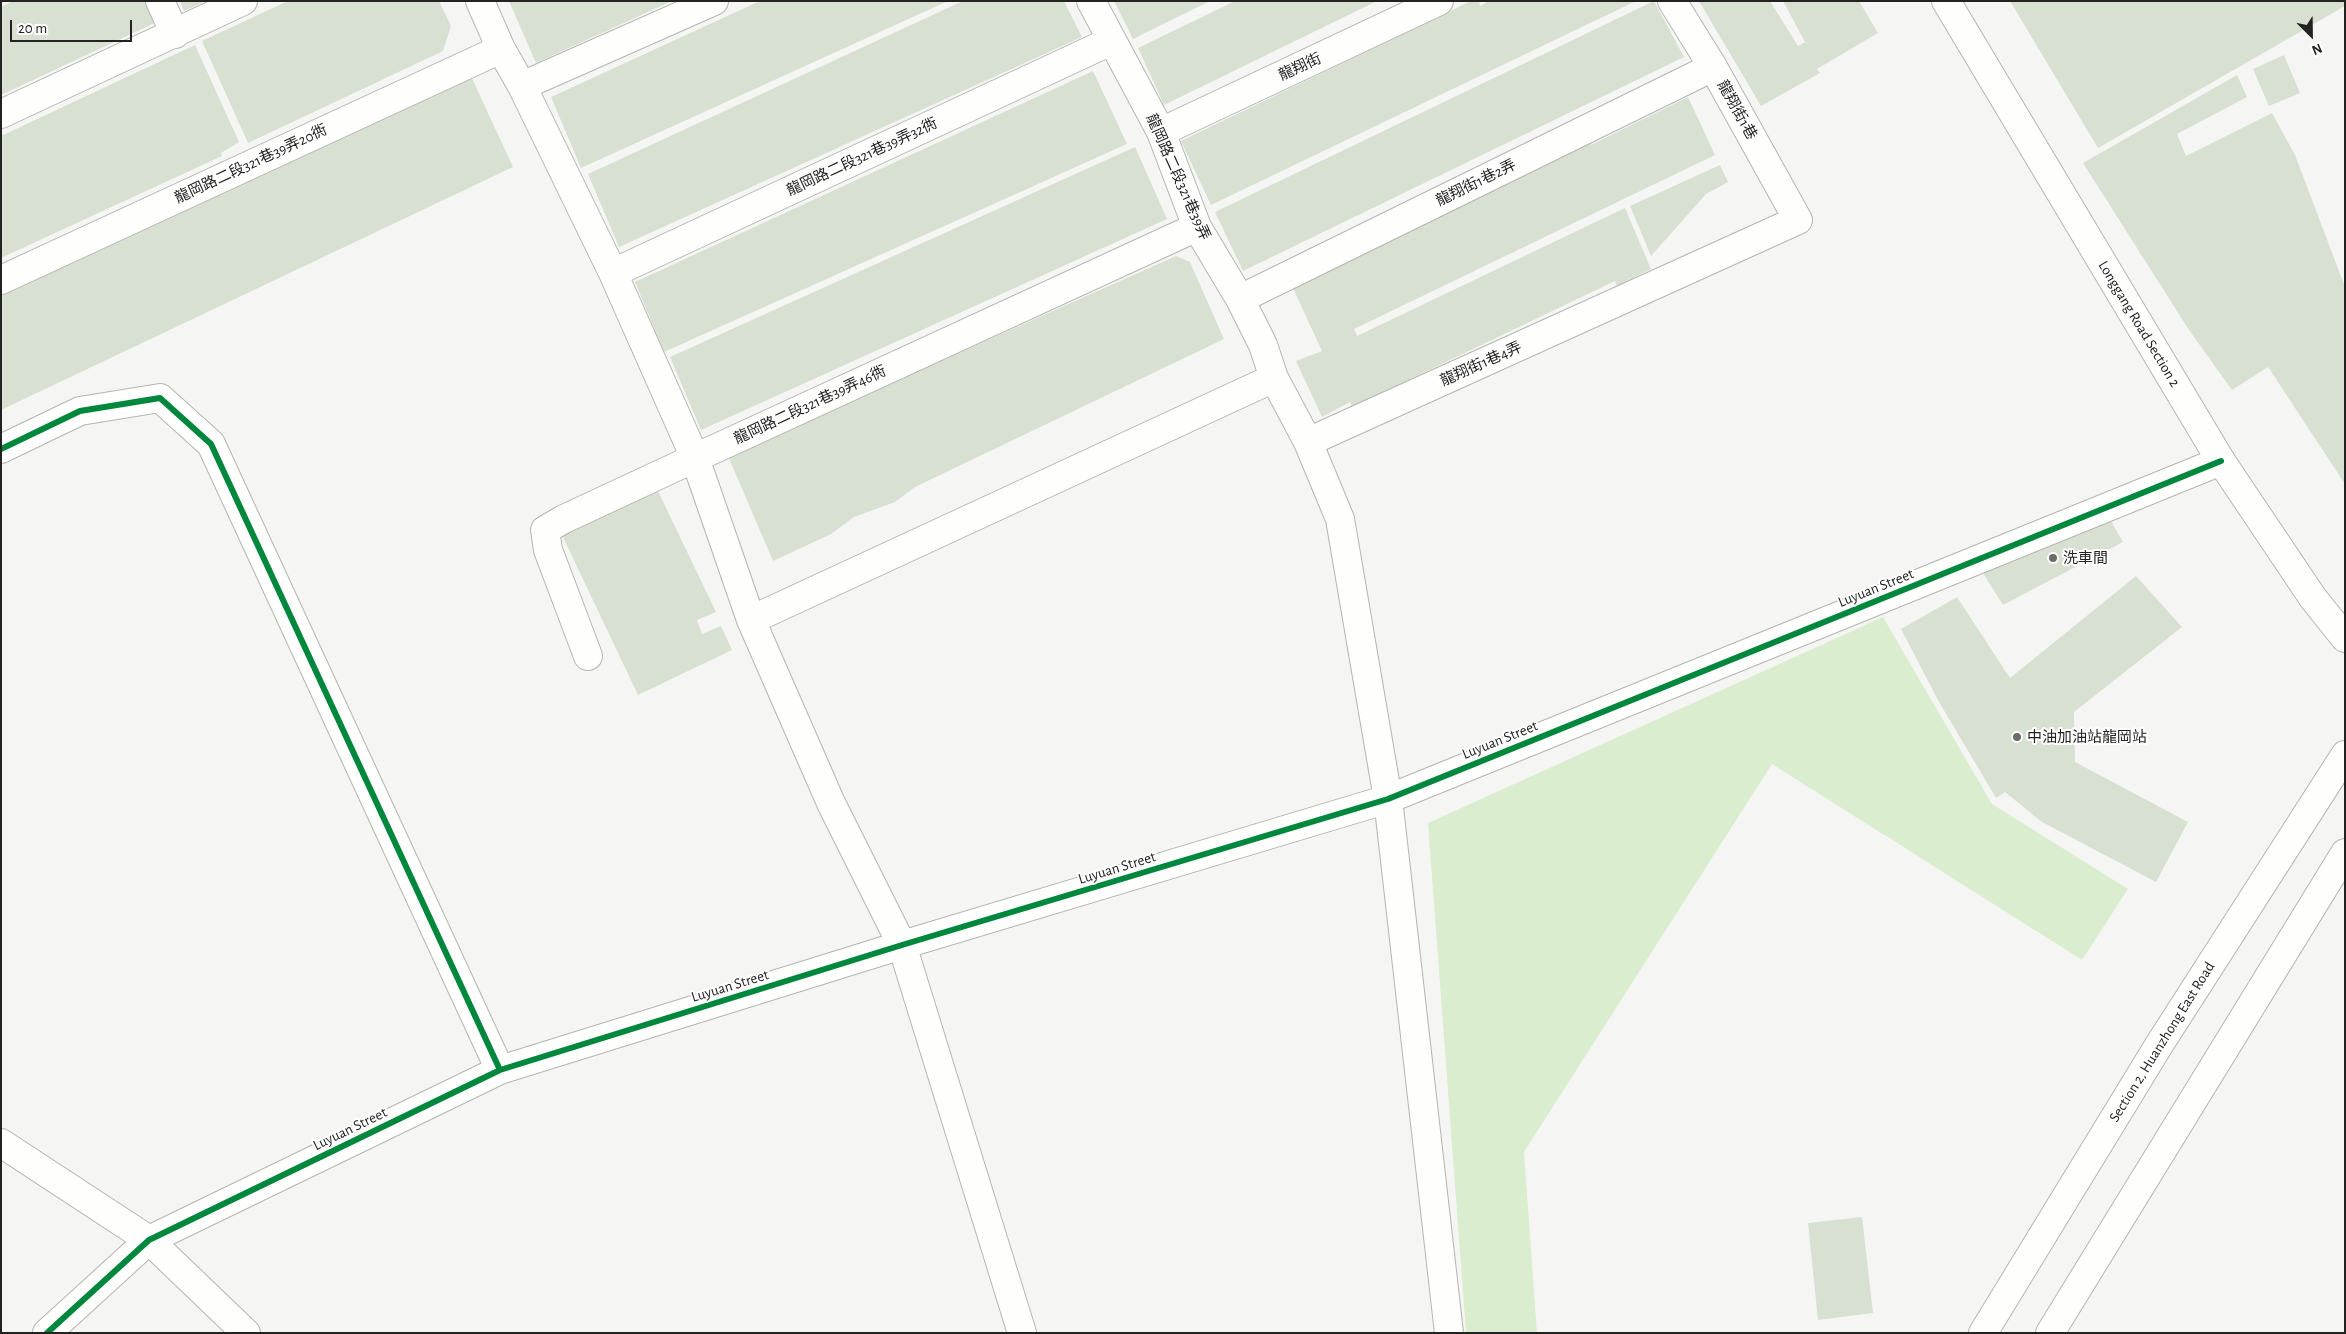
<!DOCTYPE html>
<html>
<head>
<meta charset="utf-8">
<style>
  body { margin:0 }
  #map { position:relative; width:2346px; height:1334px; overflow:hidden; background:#f5f6f4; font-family:"Alegreya Sans",sans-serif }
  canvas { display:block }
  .frame { position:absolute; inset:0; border:2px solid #222321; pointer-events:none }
  .north { position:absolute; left:2286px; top:10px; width:50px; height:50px; -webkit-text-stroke:4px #fff; paint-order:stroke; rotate:157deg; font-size:14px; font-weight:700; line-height:20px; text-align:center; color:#222321 }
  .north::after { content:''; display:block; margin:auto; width:18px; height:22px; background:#222321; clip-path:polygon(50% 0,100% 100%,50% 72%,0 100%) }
  .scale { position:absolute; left:10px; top:20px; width:122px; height:22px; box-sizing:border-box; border:2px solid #222321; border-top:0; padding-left:6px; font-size:15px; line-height:18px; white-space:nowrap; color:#222321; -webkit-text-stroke:4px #fff; paint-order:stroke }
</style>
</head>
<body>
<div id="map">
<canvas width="2346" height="1334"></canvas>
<div class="frame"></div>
<div class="north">N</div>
<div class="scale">20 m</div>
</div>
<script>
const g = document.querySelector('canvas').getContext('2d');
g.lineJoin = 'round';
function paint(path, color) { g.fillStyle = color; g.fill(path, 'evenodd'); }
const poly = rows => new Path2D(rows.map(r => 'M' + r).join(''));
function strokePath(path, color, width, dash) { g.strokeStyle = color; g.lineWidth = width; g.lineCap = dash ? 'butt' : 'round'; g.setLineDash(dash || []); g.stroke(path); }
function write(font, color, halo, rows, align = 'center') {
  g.font = font + ' "Alegreya Sans","Noto Sans TC",sans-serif'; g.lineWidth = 4; g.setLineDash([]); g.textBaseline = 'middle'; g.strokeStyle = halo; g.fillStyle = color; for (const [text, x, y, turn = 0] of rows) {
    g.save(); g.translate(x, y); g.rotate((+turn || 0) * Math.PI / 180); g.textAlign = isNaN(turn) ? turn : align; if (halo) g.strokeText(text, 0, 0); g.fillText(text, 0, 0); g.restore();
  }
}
paint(poly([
  [1883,617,1992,804,2128,889,2082,960,1772,764,1524,1152,1537,1333,1466,1333,1428,823]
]), '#dbedcf');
paint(poly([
  [13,1,153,1,161,20,1,95,1,7],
  [180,1,206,1,184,11],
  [288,1,439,1,451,26,443,51,248,143,202,41],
  [509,1,672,1,536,63],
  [760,1,948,1,581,168,551,97],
  [963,1,1064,1,1082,37,619,247,588,174],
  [1114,1,1210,1,1133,39],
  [1235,1,1377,1,1164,105,1138,48],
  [1471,1,1479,1,1480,6,1489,1,1636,1,1211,205,1181,141],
  [1654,1,1684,57,1243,271,1215,212],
  [1699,1,1770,1,1798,46,1805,42,1783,1,1859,1,1878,33,1817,69,1820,73,1761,106],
  [2010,1,2345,1,2345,6,2098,148],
  [195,45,239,142,221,153,222,156,1,258,1,136],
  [2284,55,2300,93,2269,106,2253,69],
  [1093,71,1127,144,664,352,635,282],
  [469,72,513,167,1,410,1,293],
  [2237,75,2247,97,2177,134,2186,156,2272,113,2295,155,2345,287,2345,484,2268,367,2232,390,2189,330,2083,163],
  [1688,97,1715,155,1354,329,1357,336,1625,208,1651,269,1617,286,1615,281,1352,407,1350,402,1322,417,1296,361,1322,351,1292,286,1589,142,1591,145],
  [1135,147,1167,219,701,430,670,357],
  [1720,165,1728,182,1706,194,1651,256,1630,206],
  [1176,256,1190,262,1224,339,915,487,895,502,854,517,831,534,773,561,728,456],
  [657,489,716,612,697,620,702,634,721,626,732,650,638,695,562,535],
  [2104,509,2123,542,2003,605,1983,573],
  [2136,576,2182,627,2074,712,2075,762,2188,822,2156,882,2042,822,2005,792,1996,798,1939,702,1901,629,1957,597,2010,678],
  [1862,1217,1873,1313,1818,1320,1808,1223]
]), '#d7e0d1');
const minor = poly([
  [160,1,175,34],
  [480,1,501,49,522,86,613,273,695,458,751,620,831,803,902,945,1022,1333],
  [1091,1,1161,132,1197,227,1240,299,1263,345,1274,378,1308,442,1798,220,1713,67,1672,1],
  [522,86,714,1],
  [1,114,243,1],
  [1161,132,1439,1],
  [613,273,1111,41],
  [1,280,501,49],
  [1240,299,1713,67],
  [1308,442,1340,519,1388,799,1449,1333],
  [1,449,80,411,160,398,211,444,500,1070],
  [751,620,1274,378],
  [588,656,548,550,545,530,564,519,695,458,1197,227],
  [1,1143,149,1240,246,1333],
  [47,1333,149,1240,500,1070,902,945,1388,799,2221,461],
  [1983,1333,2159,1045,2345,755],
  [2050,1333,2345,853]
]);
const major = poly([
  [1946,1,2221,461,2313,598,2345,638]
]);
strokePath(minor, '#b4b5b3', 30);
strokePath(major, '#b4b5b3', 30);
strokePath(minor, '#fefefd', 28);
strokePath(major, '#fefefd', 28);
strokePath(poly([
  [1,449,80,411,160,398,211,444,500,1070],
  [47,1333,149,1240,500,1070,902,945,1388,799,2221,461]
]), '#00873e', 6);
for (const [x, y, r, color] of [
  [2053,558,5,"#6c6d6b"],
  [2017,737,5,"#6c6d6b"]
]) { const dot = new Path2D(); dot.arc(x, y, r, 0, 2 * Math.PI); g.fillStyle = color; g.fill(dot); strokePath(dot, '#fff', 2); }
write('15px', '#222321', '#fff', [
  ["龍翔街",1300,67,-25],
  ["龍翔街1巷",1737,110,61],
  ["龍岡路二段321巷39弄32衖",862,157,-25],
  ["龍岡路二段321巷39弄20衖",251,164,-25],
  ["龍岡路二段321巷39弄",1178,177,66],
  ["龍翔街1巷2弄",1476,183,-26],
  ["Longgang Road Section 2",2139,324,59],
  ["龍翔街1巷4弄",1481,364,-24],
  ["龍岡路二段321巷39弄46衖",810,405,-25],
  ["Luyuan Street",1876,588,-22],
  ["Luyuan Street",1500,740,-22],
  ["Luyuan Street",1117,868,-17],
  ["Luyuan Street",730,986,-17],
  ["Section 2, Huanzhong East Road",2162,1042,-58],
  ["Luyuan Street",350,1129,-26]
]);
write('15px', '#222321', '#fff', [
  ["洗車間",2063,558],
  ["中油加油站龍岡站",2027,737]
], 'left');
</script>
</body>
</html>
